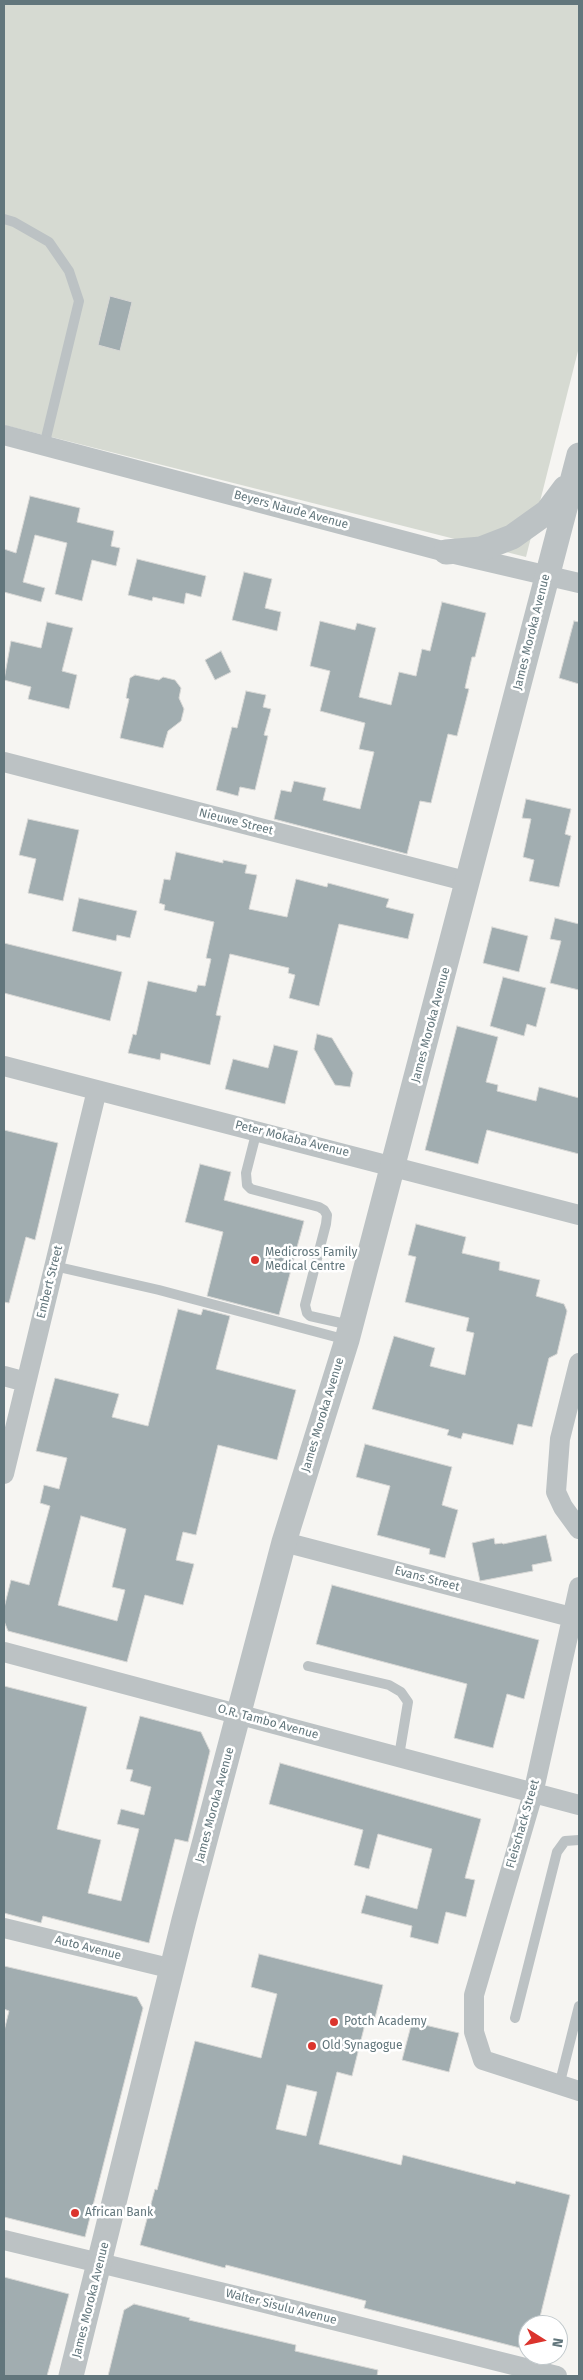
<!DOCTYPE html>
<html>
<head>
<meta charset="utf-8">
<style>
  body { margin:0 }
  #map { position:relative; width:583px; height:2380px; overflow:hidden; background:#f6f5f2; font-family:"Fira Sans",sans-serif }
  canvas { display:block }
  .frame { position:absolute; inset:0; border:5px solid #62767c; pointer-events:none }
  .north { position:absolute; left:518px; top:2315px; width:50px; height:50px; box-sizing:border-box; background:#fff; border:1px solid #c0c8cb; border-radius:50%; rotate:100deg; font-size:14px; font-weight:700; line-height:20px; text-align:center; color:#62767c }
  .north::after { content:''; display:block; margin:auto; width:18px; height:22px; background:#db342d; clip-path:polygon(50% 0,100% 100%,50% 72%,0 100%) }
</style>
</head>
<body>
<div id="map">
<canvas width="583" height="2380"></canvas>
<div class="frame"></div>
<div class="north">N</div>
</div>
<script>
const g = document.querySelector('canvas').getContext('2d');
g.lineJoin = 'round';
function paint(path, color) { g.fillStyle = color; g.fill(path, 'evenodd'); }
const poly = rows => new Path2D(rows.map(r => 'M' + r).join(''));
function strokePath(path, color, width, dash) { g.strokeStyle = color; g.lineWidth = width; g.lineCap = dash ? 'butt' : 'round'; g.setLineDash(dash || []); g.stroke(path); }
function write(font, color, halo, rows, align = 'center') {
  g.font = font + ' "Fira Sans",sans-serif'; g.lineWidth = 5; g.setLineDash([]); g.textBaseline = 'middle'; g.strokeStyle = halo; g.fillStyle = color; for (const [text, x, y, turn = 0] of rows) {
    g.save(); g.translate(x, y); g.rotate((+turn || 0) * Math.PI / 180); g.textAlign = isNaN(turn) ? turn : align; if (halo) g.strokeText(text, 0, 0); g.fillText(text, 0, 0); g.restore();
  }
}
paint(poly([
  [4,4,579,4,579,347,526,557,4,425]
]), '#d6dad2');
const building = poly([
  [110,296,132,302,120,351,98,345,110,296],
  [30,496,80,508,77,522,114,531,111,546,120,548,116,566,92,560,82,601,55,594,67,543,35,535,23,582,45,588,41,602,4,592,4,549,16,553,30,496],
  [137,559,206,576,201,597,186,593,184,604,153,597,152,601,128,595,137,559],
  [244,572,272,579,265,608,281,612,277,631,232,620,244,572],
  [442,602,486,613,475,657,472,657,465,688,469,689,457,736,448,734,431,803,420,801,407,854,274,819,281,790,291,792,294,781,326,788,323,800,360,809,374,752,359,749,365,723,320,711,330,671,310,666,320,621,355,630,357,623,376,628,359,697,391,705,399,672,416,676,422,649,430,651,442,602],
  [574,621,579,622,579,684,559,678,574,621],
  [47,622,73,628,62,671,77,675,69,709,28,699,31,687,4,680,11,641,41,648,47,622],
  [221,651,231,672,215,680,205,660,221,651],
  [135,675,159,680,163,677,175,680,181,688,179,698,184,709,181,721,168,731,163,748,120,738,129,699,126,698,130,678,135,675],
  [246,691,266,695,263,707,271,709,264,735,268,736,255,790,240,787,238,796,216,790,232,727,237,728,246,691],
  [526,799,571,809,565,834,571,836,559,887,529,881,534,860,523,857,531,819,522,818,526,799],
  [28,819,79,830,63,901,28,893,36,859,19,855,28,819],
  [176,852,223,863,223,860,247,865,245,873,257,875,249,909,287,917,296,879,327,887,328,883,389,899,386,907,414,914,408,939,339,924,319,1006,289,998,295,975,288,973,289,968,230,954,216,1015,221,1016,210,1065,161,1053,160,1060,128,1053,133,1034,136,1035,148,981,196,992,198,985,205,986,211,959,206,958,214,922,164,910,165,905,159,903,164,879,170,880,176,852],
  [79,898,137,911,130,938,117,935,116,941,72,931,79,898],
  [555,918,579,924,579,990,550,983,561,941,550,939,555,918],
  [492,927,528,936,519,972,483,963,492,927],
  [4,943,122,972,110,1021,4,993,4,943],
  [503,977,546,988,536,1027,527,1024,524,1036,490,1026,503,977],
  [457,1026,498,1037,486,1082,498,1085,497,1091,536,1101,539,1087,579,1098,579,1154,487,1130,478,1164,425,1150,457,1026],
  [317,1034,332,1038,353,1073,350,1087,335,1085,314,1049,317,1034],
  [274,1045,298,1051,285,1104,225,1089,233,1059,268,1068,274,1045],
  [4,1130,58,1143,35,1240,26,1237,9,1303,4,1302,4,1130],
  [200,1164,231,1172,224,1200,304,1221,279,1315,207,1296,223,1232,185,1222,200,1164],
  [416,1224,466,1237,462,1253,500,1262,499,1270,540,1280,536,1296,564,1304,567,1311,557,1354,549,1358,532,1427,518,1424,513,1445,463,1433,461,1439,447,1435,449,1430,372,1409,394,1336,435,1348,430,1366,465,1375,474,1333,466,1331,469,1318,405,1302,416,1257,408,1255,416,1224],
  [178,1309,201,1315,203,1309,230,1316,216,1369,296,1390,277,1460,218,1445,196,1535,183,1532,176,1560,194,1564,183,1605,145,1595,127,1662,8,1631,4,1621,4,1608,11,1580,29,1585,50,1506,40,1503,44,1485,59,1489,67,1458,36,1451,55,1378,119,1394,112,1417,148,1426,178,1309],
  [81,1516,126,1529,112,1587,125,1590,117,1621,58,1605,81,1516],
  [365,1444,452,1467,442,1505,458,1510,445,1558,429,1554,430,1549,377,1535,390,1486,356,1477,365,1444],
  [546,1535,552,1561,532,1565,533,1571,480,1581,472,1543,494,1538,495,1544,502,1543,503,1544,546,1535],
  [332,1585,539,1640,524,1699,507,1694,493,1748,454,1738,467,1684,316,1644,332,1585],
  [4,1686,87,1707,57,1829,101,1840,88,1893,121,1901,139,1829,117,1824,121,1809,144,1815,151,1787,130,1781,133,1770,126,1769,140,1716,201,1732,210,1751,188,1842,175,1839,149,1943,43,1916,41,1923,4,1913,4,1686],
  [280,1763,481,1819,465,1878,475,1880,466,1917,446,1912,438,1944,410,1937,412,1926,361,1913,366,1895,417,1909,432,1849,378,1834,369,1869,354,1865,363,1830,269,1804,280,1763],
  [259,1954,383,1985,375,2018,367,2016,352,2076,337,2072,319,2144,401,2165,403,2155,515,2184,516,2181,570,2195,538,2325,528,2325,528,2350,364,2308,366,2301,226,2265,225,2268,140,2245,155,2189,157,2190,195,2041,261,2058,277,1994,251,1987,259,1954],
  [287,2085,317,2092,306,2136,276,2129,287,2085],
  [4,1966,137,1997,143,2008,85,2237,4,2217,4,2031,9,2011,4,2009,4,1966],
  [412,2022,459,2033,449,2072,402,2060,412,2022],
  [4,2277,69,2294,47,2376,4,2376,4,2277],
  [134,2304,190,2318,189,2320,296,2345,295,2351,378,2370,377,2376,108,2376,124,2310,134,2304]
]);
paint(building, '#a1adb0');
strokePath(building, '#d7d7d5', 1);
strokePath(poly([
  [4,219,14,222,49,242,69,271,79,301,44,446],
  [257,1130,246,1173,247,1185,251,1189,319,1207,324,1210,327,1215,326,1224,305,1305,307,1313,310,1316,350,1325],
  [54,1266,159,1290,347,1340],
  [308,1666,389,1685,401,1692,408,1702,399,1756],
  [515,2018,557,1852,565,1841,579,1840],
  [559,2086,579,2006]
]), '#bcc2c4', 10);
strokePath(poly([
  [4,435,446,552,579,583],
  [4,762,469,882],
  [4,1066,579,1215],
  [579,1363,560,1439,556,1492,563,1507,579,1529],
  [4,1376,26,1382],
  [4,1474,97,1090],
  [284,1542,571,1617],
  [579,1587,533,1794,474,1995,474,2032,483,2060,579,2091],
  [4,1652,579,1805],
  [4,1928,173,1969],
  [4,2240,249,2299,557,2376]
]), '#bcc2c4', 20);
strokePath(poly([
  [446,552,481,549,512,537,547,512,565,488],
  [71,2376,184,1920,284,1542,347,1340,579,455]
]), '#bcc2c4', 25);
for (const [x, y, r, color] of [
  [255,1260,5,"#db342d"],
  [334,2022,5,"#db342d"],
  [312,2046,5,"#db342d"],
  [75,2213,5,"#db342d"]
]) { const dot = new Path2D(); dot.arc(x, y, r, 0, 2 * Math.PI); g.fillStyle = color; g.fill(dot); strokePath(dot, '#fff', 2); }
write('12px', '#62767c', '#fff', [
  ["Beyers Naude Avenue",291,510,15],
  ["James Moroka Avenue",532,632,-76],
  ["Nieuwe Street",236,822,14],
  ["James Moroka Avenue",431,1025,-75],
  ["Peter Mokaba Avenue",292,1139,14],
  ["Embert Street",50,1282,-76],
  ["James Moroka Avenue",323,1415,-73],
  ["Evans Street",427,1579,15],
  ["O.R. Tambo Avenue",268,1722,15],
  ["James Moroka Avenue",215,1805,-75],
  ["Fleischack Street",523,1824,-74],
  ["Auto Avenue",88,1948,14],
  ["James Moroka Avenue",91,2300,-76],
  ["Walter Sisulu Avenue",281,2307,14]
]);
write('12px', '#62767c', '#fff', [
  ["Medicross Family",265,1253],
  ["Medical Centre",265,1267],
  ["Potch Academy",344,2022],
  ["Old Synagogue",322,2046],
  ["African Bank",85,2213]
], 'left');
</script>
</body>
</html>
